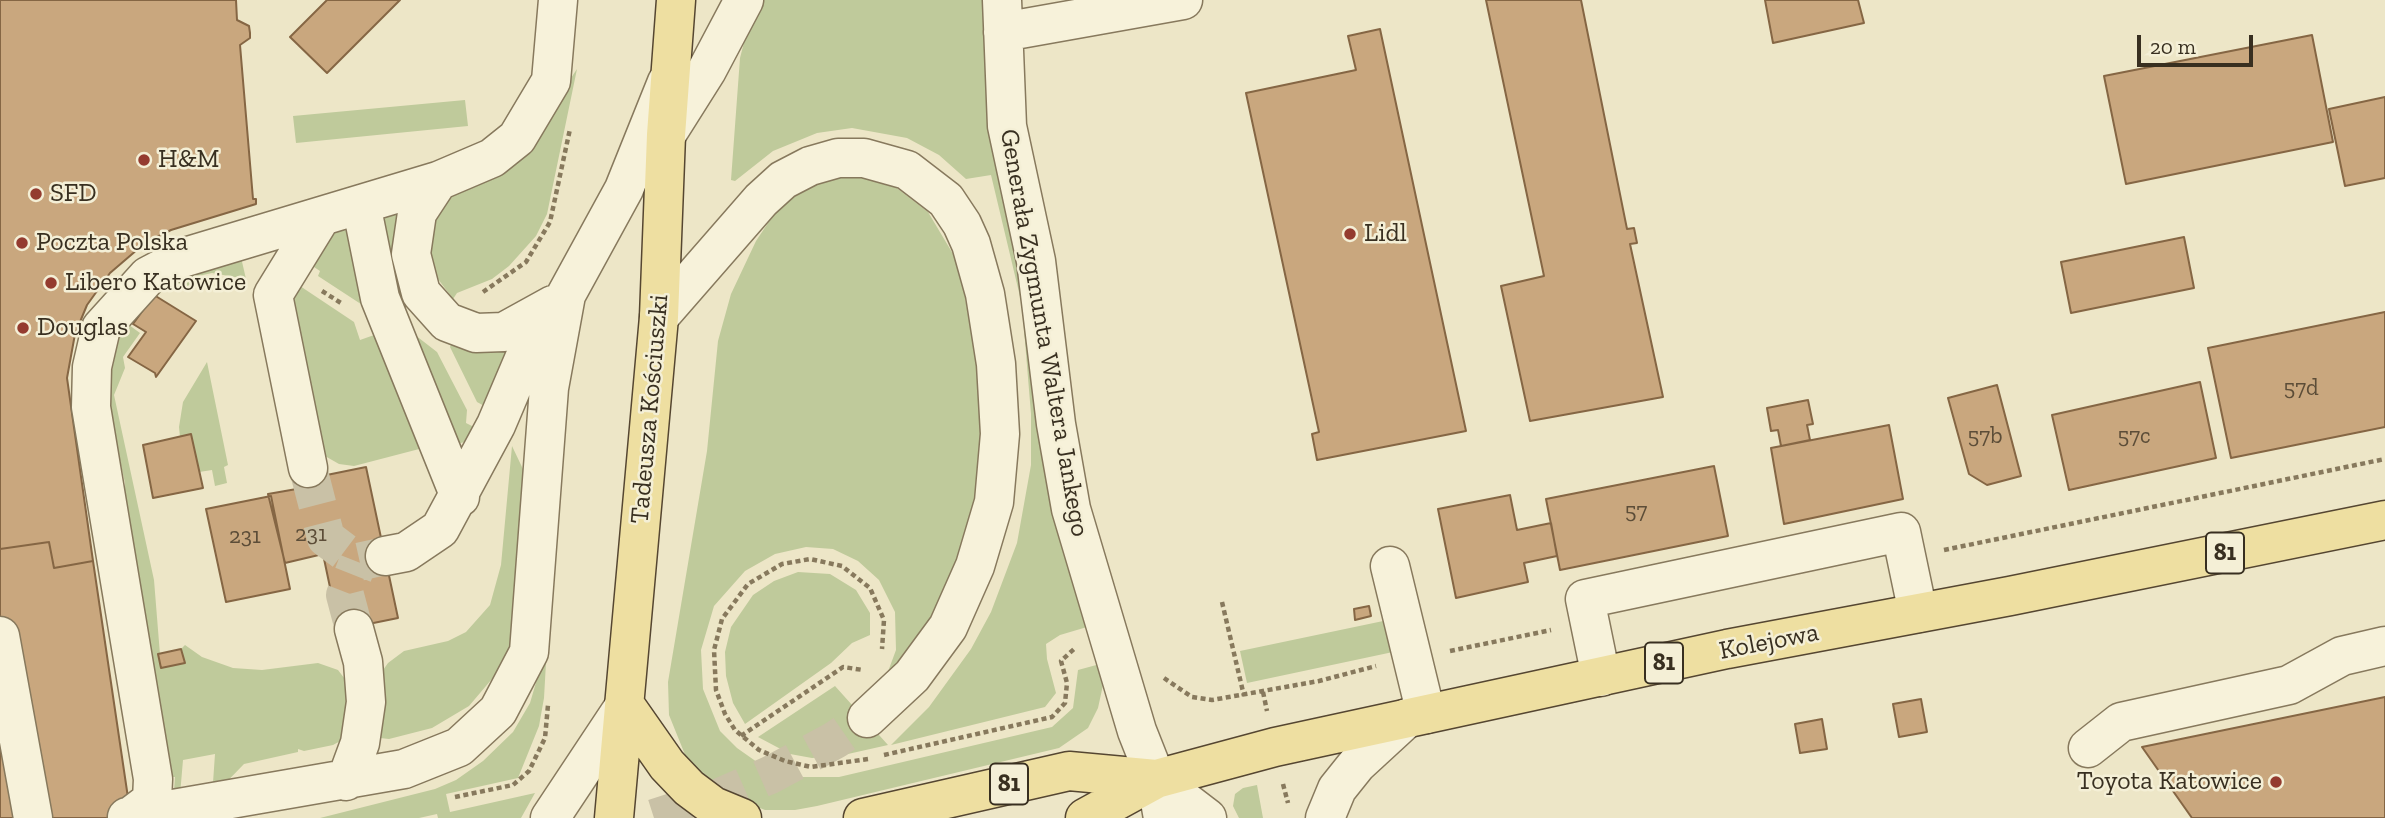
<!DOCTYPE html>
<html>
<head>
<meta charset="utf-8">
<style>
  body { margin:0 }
  #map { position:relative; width:2385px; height:818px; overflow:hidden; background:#ede6c7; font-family:"Zilla Slab",serif }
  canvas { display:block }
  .scale { position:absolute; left:2137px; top:35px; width:116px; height:32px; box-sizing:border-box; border:4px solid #382f20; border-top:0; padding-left:9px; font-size:21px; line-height:24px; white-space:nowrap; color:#382f20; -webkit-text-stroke:5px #f4efd6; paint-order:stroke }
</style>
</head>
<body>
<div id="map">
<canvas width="2385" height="818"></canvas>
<div class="scale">20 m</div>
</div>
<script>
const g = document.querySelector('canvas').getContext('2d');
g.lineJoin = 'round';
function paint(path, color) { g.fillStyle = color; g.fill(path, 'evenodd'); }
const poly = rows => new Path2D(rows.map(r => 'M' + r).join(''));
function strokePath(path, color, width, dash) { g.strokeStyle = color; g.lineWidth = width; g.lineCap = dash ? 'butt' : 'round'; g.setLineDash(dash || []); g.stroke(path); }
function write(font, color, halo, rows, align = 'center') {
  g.font = font + ' "Zilla Slab",serif'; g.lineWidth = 5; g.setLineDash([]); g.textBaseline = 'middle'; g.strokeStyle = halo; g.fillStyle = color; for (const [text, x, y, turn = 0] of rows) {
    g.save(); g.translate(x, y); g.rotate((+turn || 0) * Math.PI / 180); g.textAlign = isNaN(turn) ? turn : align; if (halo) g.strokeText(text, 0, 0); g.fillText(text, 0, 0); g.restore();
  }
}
paint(poly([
  [755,0,983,0,1019,259,1087,627,1060,635,1046,644,1047,659,1056,693,1045,707,891,745,929,707,971,649,991,612,1017,543,1031,465,1031,414,1022,305,991,175,966,179,939,155,907,138,852,128,817,133,773,151,735,181,731,180,740,58],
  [577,69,547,214,536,236,509,266,492,279,457,293,453,299,435,275,430,258,433,223,446,199,563,90],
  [465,100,468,126,296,143,293,116],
  [832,174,885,179,928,212,959,264,979,376,984,442,977,502,946,597,886,677,896,650,895,612,879,580,858,561,833,549,806,547,775,554,745,571,714,606,701,650,703,689,720,731,737,748,764,767,793,777,839,777,1052,727,1073,708,1078,670,1100,664,1103,685,1098,708,1088,728,1059,748,817,806,795,810,765,810,719,792,688,762,669,715,668,682,707,451,718,341,731,294,756,241,776,211,801,191],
  [386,212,399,212,392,247,409,301,397,303,383,218],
  [343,229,347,232,370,310,318,276,320,271,305,261,327,231],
  [240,253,246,279,212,273,198,276,185,289,158,285,129,325,140,333,123,357,125,368,114,395,154,580,161,667,184,663,181,649,185,645,202,657,233,668,262,670,318,663,338,670,351,687,344,739,333,745,304,751,298,749,298,752,244,764,212,797,215,754,183,760,178,818,172,818,175,777,169,777,125,501,125,483,106,398,120,333,154,283],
  [294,282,354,322,360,340,377,334,423,448,354,466,339,464,325,456,320,449,292,318],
  [406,328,437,352,467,410,466,423,478,429,465,442,456,444],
  [453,340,487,351,510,351,488,408,477,402,450,347],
  [207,362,228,465,224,467,227,483,215,486,212,470,199,472,191,435,180,437,179,427,183,402],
  [512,446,531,486,513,644,497,673,469,706,432,728,389,739,380,738,381,673,388,663,404,651,448,641,466,632,490,605,501,565],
  [798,572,830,574,856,590,870,613,870,635,852,643,831,663,745,724,733,703,726,676,725,652,731,627,753,595,774,581],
  [1388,620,1393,652,1247,683,1240,651],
  [547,645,544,698,539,726,518,778,446,794,450,812,535,793,521,818,438,818,437,814,419,818,320,818,435,789,456,780,483,761,513,732,530,703],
  [835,686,888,745,839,756,812,758,790,754,758,737],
  [1257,785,1263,818,1239,818,1233,806,1235,794,1243,788]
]), '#bfca9b');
const building = poly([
  [0,0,236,0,237,20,249,26,250,33,250,38,240,45,253,199,256,199,256,204,171,230,145,243,110,273,87,305,75,334,67,378,93,561,54,568,49,542,0,549,0,0],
  [327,0,400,0,327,73,290,37,327,0],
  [1486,0,1581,0,1627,229,1634,228,1637,243,1630,244,1663,397,1530,421,1501,286,1544,276,1486,0],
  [1765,0,1858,0,1864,23,1773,43,1765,0],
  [1380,29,1466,431,1317,460,1312,434,1319,432,1246,93,1356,70,1348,36,1380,29],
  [2312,35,2333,142,2126,184,2104,76,2312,35],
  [2385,97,2385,178,2345,186,2329,109,2385,97],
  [2184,237,2194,288,2071,313,2061,262,2184,237],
  [154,295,196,321,156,377,155,373,128,357,146,332,133,324,154,295],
  [2385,312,2385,427,2231,458,2208,348,2385,312],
  [2200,382,2216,458,2069,490,2052,415,2200,382],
  [1997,385,2021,476,1987,485,1969,474,1948,398,1997,385],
  [1808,400,1813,424,1807,425,1810,440,1781,446,1778,430,1771,431,1767,408,1808,400],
  [1889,425,1903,499,1784,524,1771,448,1889,425],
  [191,434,203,488,153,498,143,445,191,434],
  [1714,466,1728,536,1560,570,1546,499,1714,466],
  [366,467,398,618,339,630,323,554,285,563,268,494,308,487,307,479,366,467],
  [1510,495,1517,530,1551,523,1557,556,1524,563,1528,582,1456,598,1438,509,1510,495],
  [271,496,290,589,226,602,206,509,271,496],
  [49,542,54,568,93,561,131,818,0,818,0,549,49,542],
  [1369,606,1371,616,1355,620,1354,609,1369,606],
  [181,649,185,663,161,668,158,654,181,649],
  [2385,697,2385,818,2192,818,2142,747,2385,697],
  [1921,699,1927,732,1899,737,1893,704,1921,699],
  [1822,719,1827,749,1800,753,1795,724,1822,719]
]);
paint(building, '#c9a77e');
strokePath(building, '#856644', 2);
strokePath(poly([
  [308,468,326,538,358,562,385,556],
  [354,629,345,595,358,562],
  [654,818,720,797,770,775,835,740,867,718]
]), '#c9c1a6', 38, [38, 19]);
const minor = poly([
  [1002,0,1007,126,1036,261,1056,424,1071,509,1137,731,1156,779,1163,818],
  [1003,32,1183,0],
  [666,135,707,70,744,0],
  [438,181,417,213,411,254,421,293,447,322,476,333,504,332,553,305],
  [361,204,380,298,460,497],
  [659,317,761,200,783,180,810,166,838,158,864,158,907,170,946,200,962,224,971,244,985,294,996,364,1000,434,994,502,975,566,948,627,912,676,867,718],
  [308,468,273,295,321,217],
  [385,556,406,552,440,529,496,425,544,312],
  [1390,566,1426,714],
  [0,636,33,818],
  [1601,677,1585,599,1901,532,1918,613],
  [2088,748,2121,722,2289,685,2342,656,2385,646],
  [1156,779,1207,818],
  [346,781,360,743,366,702,363,662,354,629],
  [131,816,152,800,153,779,91,407,92,367,101,328,148,276,182,258,438,181,492,158,517,138,551,81,558,0],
  [127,817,404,769,459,747,498,711,529,652,549,388,566,295,624,189,667,82],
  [550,818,625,705],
  [1325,818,1337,789,1357,764,1407,718]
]);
const major = poly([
  [625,705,667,765,689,788,713,806,742,818],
  [614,818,659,317,666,135,676,0],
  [863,818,1069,771,1156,779],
  [1085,818,1156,779,1275,747,1727,649,2010,596,2385,520]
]);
strokePath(minor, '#87795d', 41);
strokePath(major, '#554631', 41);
strokePath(poly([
  [322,291,341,303],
  [483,292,526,262,550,222,570,129],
  [1944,550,2385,459],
  [1222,602,1244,696],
  [1450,651,1551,630],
  [1164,678,1192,697,1212,700,1319,681,1376,666],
  [1263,692,1267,711],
  [741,736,843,667,863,670],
  [884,755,1052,717,1065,703,1067,683,1061,661,1074,649],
  [868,759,811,767,785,761,759,750,735,730,725,714,716,690,714,650,722,619,748,584,782,564,810,559,842,566,870,588,884,620,882,649],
  [1283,784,1288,803],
  [455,797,513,785,529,771,545,738,548,705]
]), '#87795d', 4.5, [5, 3.5]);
strokePath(minor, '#f7f2da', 38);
strokePath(major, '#eedfa1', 38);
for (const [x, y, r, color] of [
  [144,160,7,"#943b2f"],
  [36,194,7,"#943b2f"],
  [1350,234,7,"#943b2f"],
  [22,243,7,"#943b2f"],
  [51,283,7,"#943b2f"],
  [23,328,7,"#943b2f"],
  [2276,782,7,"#943b2f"]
]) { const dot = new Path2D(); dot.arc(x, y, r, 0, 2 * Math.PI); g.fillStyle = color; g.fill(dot); strokePath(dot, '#f4efd6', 2.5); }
write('23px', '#5c4d38', null, [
  ["57d",2301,388],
  ["57b",1985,436],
  ["57c",2134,436],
  ["57",1636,511],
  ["231",311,534],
  ["231",245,536]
]);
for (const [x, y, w] of [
  [2225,553,38],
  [1664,663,38],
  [1009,784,38]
]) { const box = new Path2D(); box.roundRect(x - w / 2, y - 20.5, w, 41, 5); g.fillStyle = '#f4efd6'; g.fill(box); strokePath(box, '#382f20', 2); }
write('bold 24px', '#382f20', null, [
  ["81",2225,553],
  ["81",1664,663],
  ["81",1009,784]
]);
write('26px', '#382f20', '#f4efd6', [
  ["H&M",158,160],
  ["SFD",50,194],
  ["Lidl",1364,234],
  ["Poczta Polska",36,243],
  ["Libero Katowice",65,283],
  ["Douglas",37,328],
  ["Toyota Katowice",2262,782,"right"]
], 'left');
write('26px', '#382f20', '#f4efd6', [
  ["Generała Zygmunta Waltera Jankego",1044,333,80],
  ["Tadeusza Kościuszki",650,409,-85],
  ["Kolejowa",1769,642,-11]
]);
</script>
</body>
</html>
